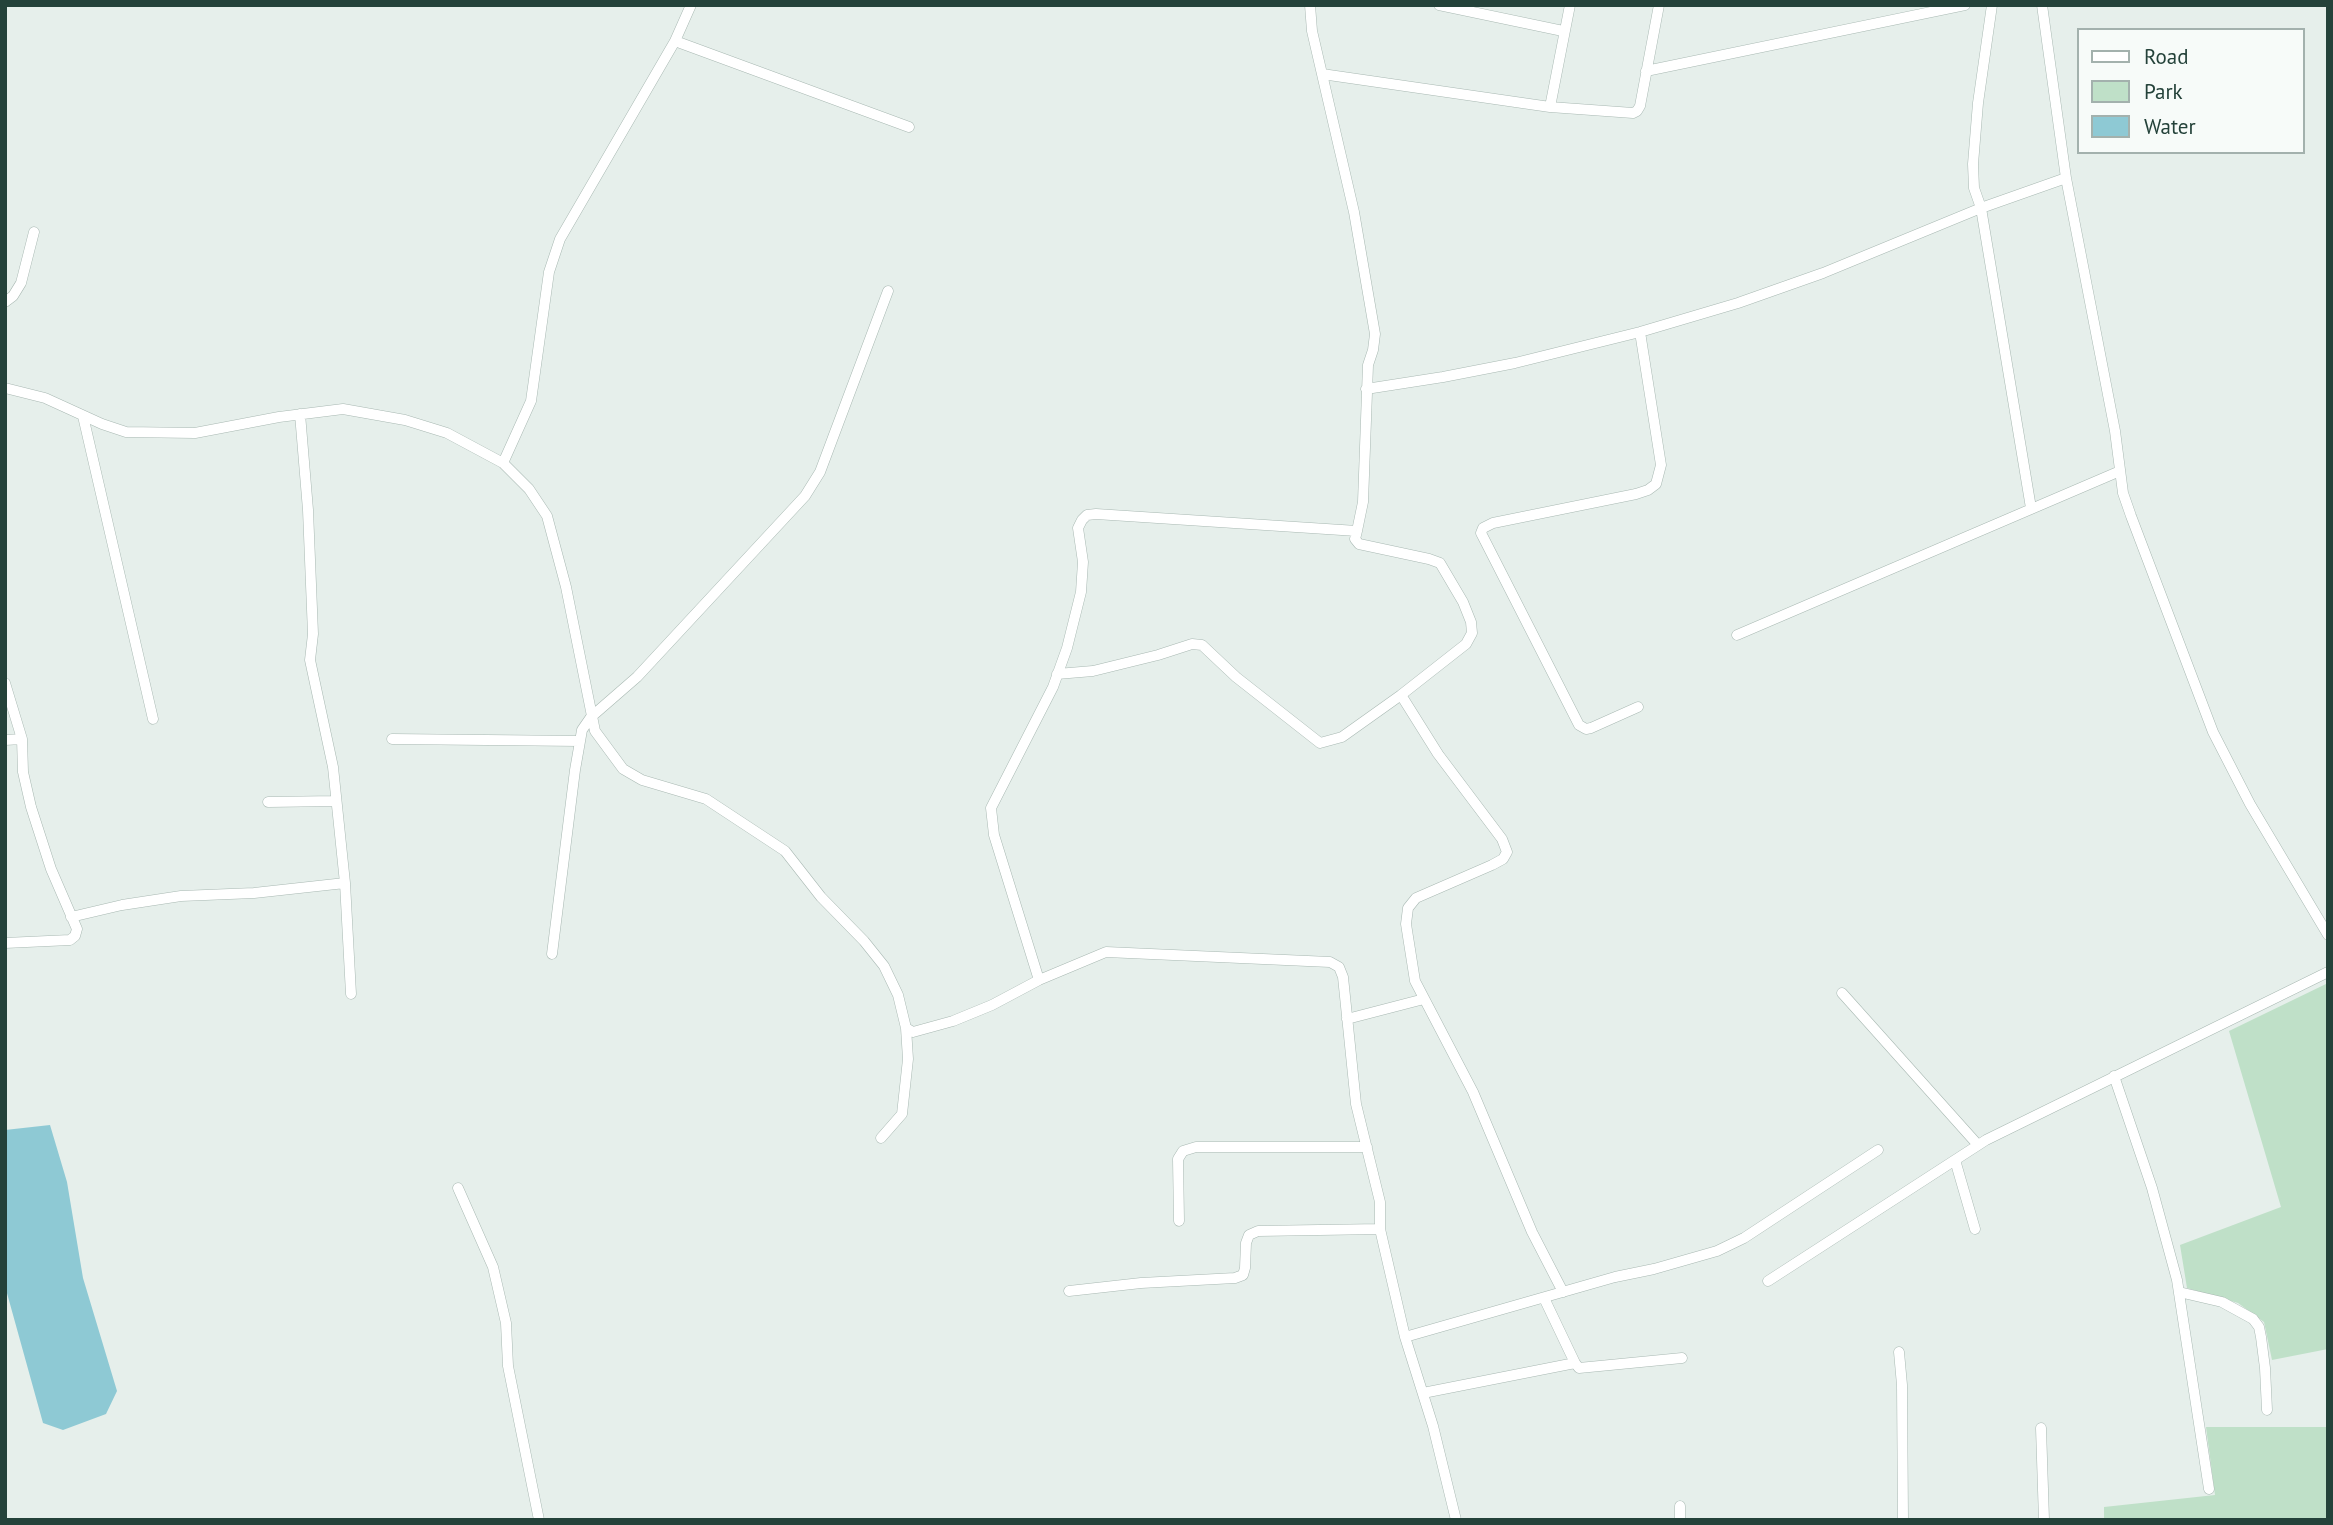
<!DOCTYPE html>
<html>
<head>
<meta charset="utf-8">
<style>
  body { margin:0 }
  #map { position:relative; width:2333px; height:1525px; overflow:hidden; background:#e6efeb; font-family:"PT Sans",sans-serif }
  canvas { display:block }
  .frame { position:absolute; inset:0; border:7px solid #24423a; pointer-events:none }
  .legend { position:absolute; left:2077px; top:28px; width:228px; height:126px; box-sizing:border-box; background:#f7fbf9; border:2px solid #a3b1ad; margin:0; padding:9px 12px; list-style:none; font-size:21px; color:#24423a }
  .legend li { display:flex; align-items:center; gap:14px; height:35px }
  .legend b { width:35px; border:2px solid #a3b1ad }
</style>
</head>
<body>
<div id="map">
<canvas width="2333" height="1525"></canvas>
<div class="frame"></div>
<ul class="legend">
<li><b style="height:9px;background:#fff"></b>Road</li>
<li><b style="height:19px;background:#bfe0c8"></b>Park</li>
<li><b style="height:19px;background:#8ec9d4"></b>Water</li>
</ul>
</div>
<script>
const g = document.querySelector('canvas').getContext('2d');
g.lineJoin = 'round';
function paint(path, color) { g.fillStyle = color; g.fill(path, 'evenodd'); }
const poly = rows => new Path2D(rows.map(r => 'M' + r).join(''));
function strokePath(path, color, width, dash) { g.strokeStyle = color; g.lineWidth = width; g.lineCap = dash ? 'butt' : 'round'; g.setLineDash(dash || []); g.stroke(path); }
paint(poly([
  [2328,983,2328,1349,2272,1360,2264,1322,2238,1303,2187,1288,2180,1245,2281,1207,2229,1031],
  [2206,1427,2328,1427,2328,1520,2104,1520,2104,1507,2215,1495]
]), '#bfe0c8');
paint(poly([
  [50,1125,67,1182,83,1278,117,1391,106,1414,63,1430,43,1423,5,1286,5,1130]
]), '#8ec9d4');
const minor = poly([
  [1439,5,1563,31],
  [1992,5,1978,103,1973,164,1974,188,1981,208,2066,178,2115,431,2123,493,2131,516,2213,732,2250,804,2328,935],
  [2042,5,2066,178],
  [675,41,909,127],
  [1646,71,1965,5],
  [1322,74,1550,107,1633,113,1637,111,1640,106,1659,5],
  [1550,107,1570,5],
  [5,302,13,296,21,283,34,232],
  [5,388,45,398,102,424,126,432,195,433,279,417,343,409,405,420,447,433,503,463,529,489,547,516,566,587,595,731,623,769,642,780,706,799,785,851,821,897,864,941,884,966,898,995,906,1028,913,1032,953,1021,992,1005,1039,980,1106,952,1330,962,1339,967,1343,977,1356,1104,1380,1202,1380,1229,1405,1337,1433,1426,1456,1520],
  [1366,389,1443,377,1515,363,1640,332,1738,303,1823,273,1981,208,2031,508],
  [300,414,308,510,313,634,310,660,333,767,345,883,351,994],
  [83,416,153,719],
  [503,463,531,401,549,272,560,239,675,41,691,5],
  [1357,531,1355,539,1359,544,1429,559,1440,563,1463,602,1471,622,1472,633,1466,644,1401,695,1438,754,1502,839,1507,852,1503,859,1492,865,1416,898,1408,908,1406,924,1415,981,1473,1092,1532,1232,1563,1292],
  [1737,635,2120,471],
  [1057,674,1093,671,1158,655,1192,644,1202,645,1236,677,1320,743,1342,737,1401,695],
  [5,683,22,739,23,772,31,807,51,869,77,929,75,936,70,940,5,943],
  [1638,707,1591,728,1586,729,1579,725,1481,533,1483,528,1493,523,1636,494,1648,490,1656,484,1661,465,1640,332],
  [392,739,580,741],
  [5,740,22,739],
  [268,802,336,801],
  [71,917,122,905,181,896,254,893,345,883],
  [552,954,575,770,582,730,591,717,637,677,805,496,820,472,888,291],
  [1039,980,994,835,991,808,1053,687,1067,648,1081,592,1083,562,1078,528,1082,520,1087,515,1096,514,1357,531,1363,502,1368,365,1373,350,1375,334,1354,212,1312,31,1310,5],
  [1842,993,1978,1145],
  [1347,1019,1424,999],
  [2114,1076,2152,1188,2177,1280,2209,1489],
  [881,1138,902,1114,908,1059,906,1028],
  [1955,1160,1975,1229],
  [458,1188,493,1267,506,1323,508,1366,539,1520],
  [1179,1221,1178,1159,1183,1151,1196,1147,1367,1147],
  [1768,1281,1986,1140,2328,972],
  [1069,1291,1141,1283,1235,1278,1243,1275,1245,1268,1246,1243,1249,1235,1258,1231,1380,1229],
  [2179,1292,2222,1302,2253,1319,2259,1327,2261,1337,2265,1368,2267,1410],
  [1405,1337,1615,1277,1654,1269,1717,1251,1744,1238,1878,1150],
  [1899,1352,1902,1385,1903,1520],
  [1575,1363,1579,1368,1682,1358],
  [1423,1393,1575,1363,1544,1298],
  [2041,1428,2044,1520],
  [1680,1520,1680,1506]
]);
strokePath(minor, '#a8b8b2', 11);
strokePath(minor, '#fff', 10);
</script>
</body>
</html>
